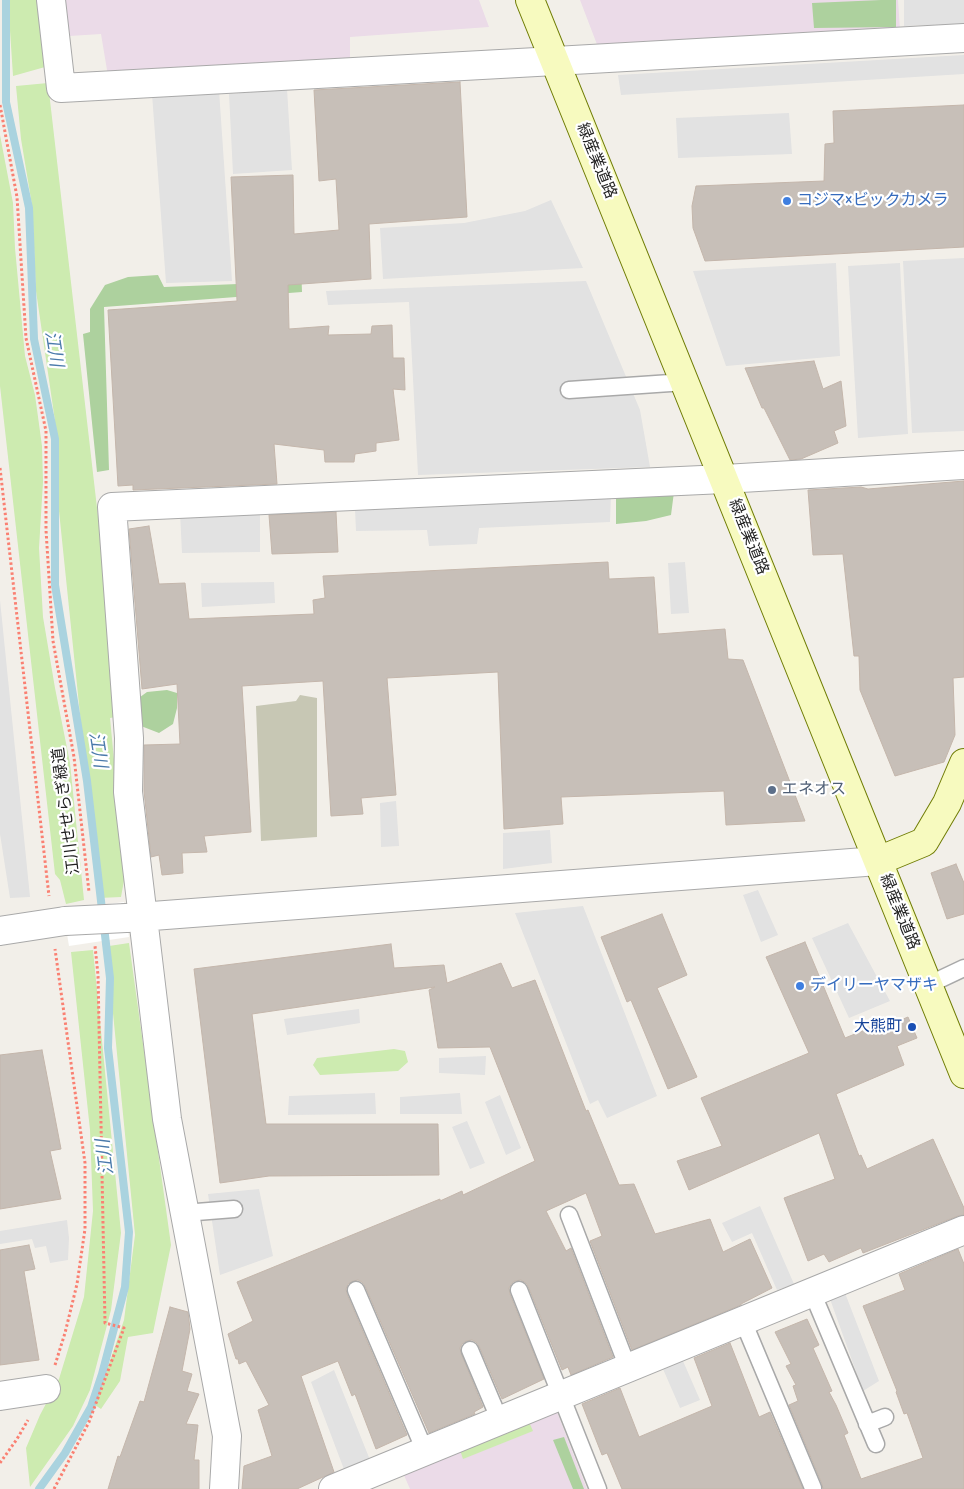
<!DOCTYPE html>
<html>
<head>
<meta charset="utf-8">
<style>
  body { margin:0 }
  canvas { display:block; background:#f2efe9 }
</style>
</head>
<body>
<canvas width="964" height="1489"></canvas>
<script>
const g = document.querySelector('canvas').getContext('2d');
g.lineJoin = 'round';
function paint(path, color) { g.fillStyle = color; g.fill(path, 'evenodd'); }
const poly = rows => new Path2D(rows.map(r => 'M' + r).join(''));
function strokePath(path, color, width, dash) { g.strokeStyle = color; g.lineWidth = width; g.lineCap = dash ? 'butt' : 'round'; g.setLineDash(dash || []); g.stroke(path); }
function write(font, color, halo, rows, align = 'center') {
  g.font = font + ' "Roboto Condensed","Noto Sans JP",sans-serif'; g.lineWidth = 4.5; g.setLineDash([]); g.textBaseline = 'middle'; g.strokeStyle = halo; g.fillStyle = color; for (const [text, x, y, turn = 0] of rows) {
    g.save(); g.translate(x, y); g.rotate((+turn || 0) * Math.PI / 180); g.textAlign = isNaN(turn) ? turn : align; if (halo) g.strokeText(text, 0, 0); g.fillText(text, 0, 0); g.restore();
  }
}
paint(poly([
  [65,0,479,0,489,27,350,37,350,58,108,76,101,34,69,36],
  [580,0,898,0,900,30,598,47],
  [557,1412,587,1489,410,1489,403,1473]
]), '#ebdbe8');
paint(poly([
  [300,695,317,698,317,837,261,841,256,706,296,701]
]), '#c7c7b4');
paint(poly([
  [8,0,38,0,45,67,13,76],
  [48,83,121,716,110,718,125,875,121,897,99,898,56,482,55,421,36,291,32,205,21,139,16,86],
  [0,135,13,203,15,248,25,356,35,395,42,446,43,482,39,548,43,617,55,688,70,763,84,900,66,904,60,880,55,874,0,386],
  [129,943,171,1245,153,1333,128,1337,120,1381,101,1409,95,1405,124,1320,135,1235,111,993,109,946],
  [93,950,121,1233,111,1310,90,1390,73,1426,30,1487,26,1448,40,1415,59,1379,84,1297,93,1211,90,1130,71,952],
  [394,1049,405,1051,408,1062,398,1071,320,1075,313,1065,317,1058],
  [529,1422,533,1431,463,1459,460,1450]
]), '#cdebb0');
paint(poly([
  [881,0,896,0,896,27,814,28,812,3],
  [301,264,302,292,104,307,109,470,97,472,83,334,90,332,90,309,105,285,128,277,158,275,164,287,238,284],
  [674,492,671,515,646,521,616,524,616,496],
  [167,690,177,693,177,708,173,724,159,733,141,726,136,700,147,692],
  [564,1437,584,1489,573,1489,553,1440]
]), '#add19e');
paint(poly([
  [904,0,964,0,964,24,904,26],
  [964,55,964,74,621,95,618,75],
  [287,89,292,170,233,174,229,94],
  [219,90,232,281,166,283,152,94],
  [789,113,792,154,678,158,676,118],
  [551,200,583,268,383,279,380,228,464,223,525,211],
  [964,258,964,431,912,433,903,261],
  [836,263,840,356,726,366,693,271],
  [900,263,908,434,858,438,848,266],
  [586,281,640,410,650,467,418,475,409,302,328,305,326,291],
  [611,495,610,522,479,528,477,544,429,546,427,530,356,531,355,509],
  [260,510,260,552,182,553,180,512],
  [685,562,689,613,671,614,668,563],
  [274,582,275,603,202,607,201,583],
  [0,600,30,897,10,898,0,834],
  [396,801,399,846,381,847,380,803],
  [550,830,552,863,503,869,503,833],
  [758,890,778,935,761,942,743,895],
  [583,906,657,1096,607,1118,598,1100,590,1104,515,913],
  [848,923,890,1001,849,1018,812,938],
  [359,1009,360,1023,287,1035,284,1019],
  [486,1056,485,1075,439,1073,439,1058],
  [375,1093,376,1114,288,1115,289,1096],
  [460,1093,462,1114,400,1114,400,1097],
  [500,1095,521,1148,506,1155,485,1102],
  [467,1121,485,1163,470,1169,452,1127],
  [259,1189,273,1256,220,1275,208,1194],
  [760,1206,794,1284,777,1290,752,1233,732,1242,722,1223],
  [67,1220,69,1238,68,1260,50,1263,46,1246,35,1248,32,1239,0,1244,0,1231],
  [845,1293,879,1381,863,1391,830,1299],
  [683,1361,700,1400,680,1408,663,1369],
  [334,1370,370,1460,345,1472,311,1382]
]), '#e2e2e2');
paint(poly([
  [124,902,129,937,69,946,63,910]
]), '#fff');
strokePath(poly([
  [6,0,6,102,29,208,34,339,55,439,55,585,87,781,110,978,108,1048,129,1232,125,1287,102,1374,91,1407,65,1453,39,1489]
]), '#aad3df', 8);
const building = poly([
  [460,82,467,217,369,224,371,279,288,285,289,329,329,326,328,335,371,334,372,326,392,325,393,358,404,358,405,390,393,389,399,440,376,443,376,451,355,454,354,462,325,462,324,450,274,444,277,484,133,490,133,485,118,486,108,310,237,301,231,177,293,175,294,234,339,230,336,179,319,181,314,90,460,82],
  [964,105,964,247,705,261,693,228,692,206,696,186,824,181,825,144,834,143,833,111,964,105],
  [814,361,823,389,841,381,846,426,834,431,838,443,801,459,790,460,764,408,762,408,745,368,814,361],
  [964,481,964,677,953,678,955,735,944,762,895,776,860,690,859,656,854,656,843,554,813,555,808,490,861,487,868,489,964,481],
  [336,512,338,552,272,554,269,515,336,512],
  [149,526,159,584,185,583,189,619,314,614,313,600,325,598,323,576,608,562,609,579,654,577,658,634,725,629,728,659,743,660,805,821,726,825,724,791,561,797,563,824,504,829,498,672,387,678,396,795,361,798,363,814,331,816,323,681,242,686,251,832,204,836,207,852,182,853,183,873,162,875,159,855,151,857,144,791,144,745,180,744,177,684,142,689,129,529,149,526],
  [956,864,964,883,964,914,947,919,931,873,956,864],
  [662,914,687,975,657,988,697,1077,668,1089,631,1000,627,1002,601,937,662,914],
  [805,942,845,1038,887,1021,889,1025,908,1017,917,1038,897,1046,904,1065,836,1094,859,1156,861,1155,867,1169,933,1139,964,1208,964,1215,958,1216,863,1253,861,1248,829,1262,824,1254,808,1261,784,1198,835,1179,819,1133,689,1190,677,1161,722,1146,701,1098,809,1053,766,957,805,942],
  [391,944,394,968,444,965,447,983,501,963,512,988,535,980,586,1111,588,1110,619,1185,634,1184,655,1234,710,1219,723,1252,750,1239,772,1288,741,1304,741,1305,632,1350,590,1241,602,1236,586,1193,546,1211,566,1251,571,1248,613,1357,571,1375,568,1367,562,1370,528,1286,526,1283,521,1280,515,1281,512,1283,509,1288,510,1294,544,1379,502,1399,479,1346,476,1342,472,1340,466,1341,462,1344,460,1348,461,1353,483,1407,474,1412,475,1414,429,1433,365,1286,362,1282,358,1280,353,1281,348,1284,346,1289,347,1294,407,1435,376,1449,355,1394,352,1396,338,1361,301,1376,334,1472,297,1489,242,1489,244,1466,272,1456,258,1410,269,1405,246,1361,239,1364,238,1359,236,1359,228,1334,253,1321,237,1282,440,1199,440,1201,462,1191,463,1195,535,1161,490,1047,438,1048,429,990,435,987,252,1014,266,1124,438,1124,439,1175,269,1176,220,1183,194,969,391,944],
  [42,1050,61,1149,50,1151,61,1199,0,1209,0,1055,42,1050],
  [29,1245,35,1269,24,1271,39,1360,0,1365,0,1250,29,1245],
  [958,1249,964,1264,964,1489,823,1489,822,1484,789,1405,798,1401,793,1386,796,1385,786,1366,791,1364,775,1332,807,1319,819,1345,813,1348,832,1391,829,1392,836,1405,848,1433,844,1435,861,1479,923,1458,907,1413,904,1414,896,1392,897,1391,863,1306,905,1290,899,1274,958,1249],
  [170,1307,188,1312,189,1320,190,1329,182,1371,192,1374,187,1391,199,1394,186,1424,198,1425,194,1460,199,1460,199,1489,108,1489,118,1456,120,1457,140,1401,144,1402,170,1307],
  [730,1343,759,1417,770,1412,803,1489,622,1489,607,1453,602,1455,582,1404,620,1388,639,1437,712,1406,694,1358,730,1343]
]);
paint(building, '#c7bfb8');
strokePath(building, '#c4b6ab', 1);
const lane = poly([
  [569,390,685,382],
  [928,985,964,968],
  [184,1213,234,1209],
  [569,1215,628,1368],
  [356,1290,425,1451],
  [519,1290,598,1489],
  [812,1292,876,1444],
  [743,1321,813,1488],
  [470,1350,500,1421],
  [867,1424,885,1417]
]);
const street = poly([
  [51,0,61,88,555,61,964,38],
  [126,918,878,861],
  [0,931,65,921],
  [0,1396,46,1389],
  [224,1489,227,1436,167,1119,128,792,129,738,112,507,724,479,964,465],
  [333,1489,964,1230]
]);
const secondary = poly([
  [530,0,964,1074],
  [878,861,924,842,947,803,964,763]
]);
strokePath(lane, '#a9a9a9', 19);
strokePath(street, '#a9a9a9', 30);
strokePath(secondary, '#707d05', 30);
strokePath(poly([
  [0,105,17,197,26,338,46,431,46,530,53,641,74,757,89,892],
  [0,468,49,896],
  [55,1365,65,1333,77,1284,85,1229,85,1163,55,949],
  [0,1463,17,1439,28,1420],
  [54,1489,89,1422,124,1328,105,1323,98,975,95,946]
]), '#fa8072', 3, [2.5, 2.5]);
strokePath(lane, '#fff', 16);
strokePath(street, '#fff', 28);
strokePath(secondary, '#f7fabf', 28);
const streetBridge = poly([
  [65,921,126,918]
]);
strokePath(streetBridge, '#a9a9a9', 30, []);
strokePath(streetBridge, '#fff', 28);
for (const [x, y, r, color] of [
  [787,201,5,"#3f7fe0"],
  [772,790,5,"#5c6f8a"],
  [800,986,5,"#3f7fe0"],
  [912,1027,5,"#1a4fb4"]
]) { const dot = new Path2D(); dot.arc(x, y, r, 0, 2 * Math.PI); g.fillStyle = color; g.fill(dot); strokePath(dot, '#fff', 2); }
write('16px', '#222', '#fff', [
  ["緑産業道路",596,161,68],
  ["緑産業道路",748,537,68],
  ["江川せせらぎ緑道",67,811,-97],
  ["緑産業道路",899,912,68]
]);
write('16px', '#366cbe', '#fff', [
  ["コジマ×ビックカメラ",797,201],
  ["デイリーヤマザキ",810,986]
], 'left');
write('16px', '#4e5e75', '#fff', [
  ["エネオス",782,790]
], 'left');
write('16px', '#164399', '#fff', [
  ["大熊町",902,1027]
], 'right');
write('italic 18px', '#4a7aab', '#fff', [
  ["江川",53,349,81],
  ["江川",97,750,81],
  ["江川",106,1157,-97]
]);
</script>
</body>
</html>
